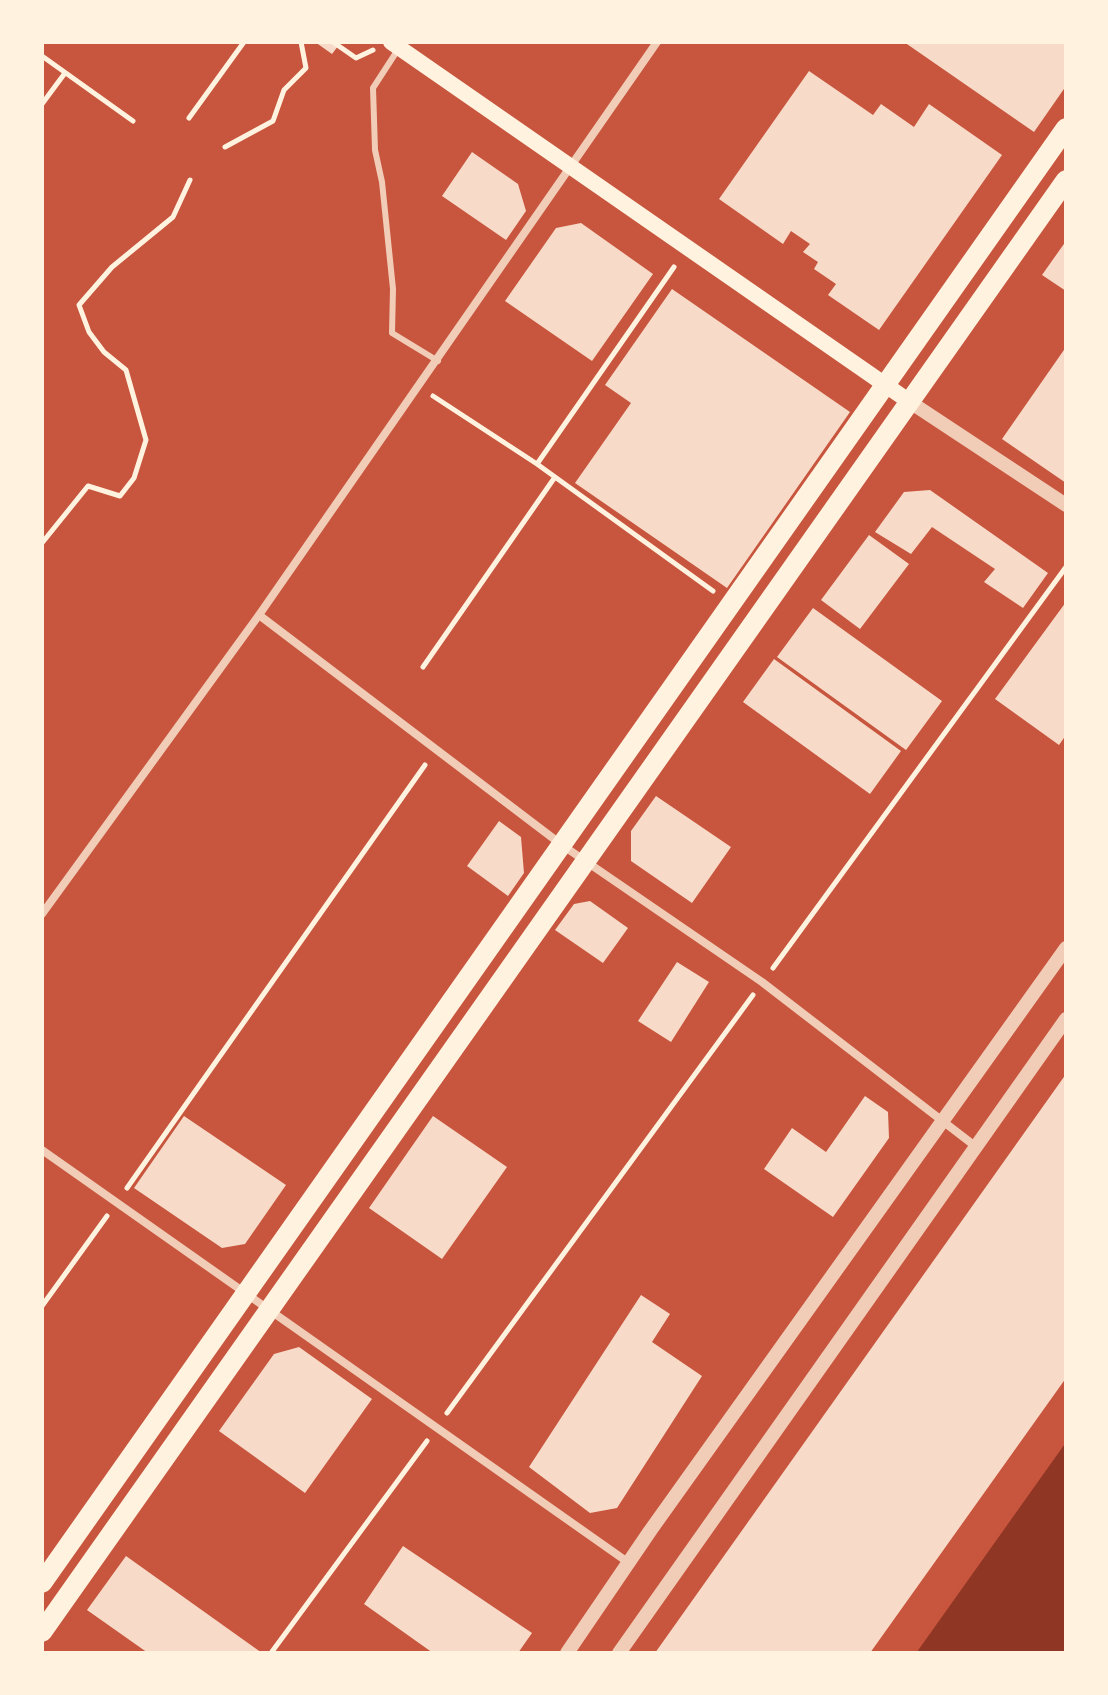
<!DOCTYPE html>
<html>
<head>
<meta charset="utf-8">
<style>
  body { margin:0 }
  #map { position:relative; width:1108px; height:1695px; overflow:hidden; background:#c8553d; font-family:Quicksand,sans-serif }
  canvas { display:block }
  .frame { position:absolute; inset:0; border:44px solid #fff3e0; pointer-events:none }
</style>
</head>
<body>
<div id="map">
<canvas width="1108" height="1695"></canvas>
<div class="frame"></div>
</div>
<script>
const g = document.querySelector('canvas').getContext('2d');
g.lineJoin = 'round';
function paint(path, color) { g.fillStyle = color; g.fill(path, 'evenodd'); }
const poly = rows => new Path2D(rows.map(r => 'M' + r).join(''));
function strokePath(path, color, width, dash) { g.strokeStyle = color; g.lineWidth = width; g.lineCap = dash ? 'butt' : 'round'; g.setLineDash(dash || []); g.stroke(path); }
paint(poly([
  [1066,1442,1066,1653,916,1653]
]), '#8f3625');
paint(poly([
  [1066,1438,1066,1442,916,1653,912,1653]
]), '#c8553d');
paint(poly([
  [315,42,341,42,332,54],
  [904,42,1066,42,1066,86,1034,132],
  [809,71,873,115,881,104,914,127,929,104,1002,155,879,330,828,295,836,284,814,269,818,262,803,252,810,244,791,231,783,244,719,199],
  [472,152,518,184,526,211,506,240,442,196],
  [581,223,653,274,592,361,505,301,556,228],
  [1066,241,1066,291,1042,275],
  [672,289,850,412,727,588,575,483,631,403,605,385],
  [1066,347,1066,483,1002,439],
  [930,490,1048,573,1023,608,984,582,995,569,932,527,911,554,875,532,904,492],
  [869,535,909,564,860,629,821,600],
  [1066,602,1066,735,1059,745,995,699],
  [813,608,942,701,906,750,777,657],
  [774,659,901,751,870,794,743,702],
  [656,796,731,847,692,903,631,861,631,831],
  [499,821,521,837,524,873,508,896,467,866],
  [590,901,628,928,603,963,555,930,574,904],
  [677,962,709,982,671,1042,638,1021],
  [1066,1074,1066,1378,870,1653,655,1653],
  [865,1096,888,1112,889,1138,833,1217,764,1169,792,1128,826,1152],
  [184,1116,286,1185,245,1244,222,1248,134,1188],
  [433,1116,507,1167,442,1259,369,1208],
  [641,1295,670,1314,652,1342,702,1376,617,1508,590,1513,529,1467],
  [299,1347,372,1399,305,1493,219,1431,274,1354],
  [403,1546,532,1633,518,1653,433,1653,364,1604],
  [126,1556,262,1653,148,1653,87,1610]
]), '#f7dbc8');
strokePath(poly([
  [333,42,356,58,373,50],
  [42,56,133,121],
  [42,104,65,73],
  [189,118,244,42],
  [225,147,273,121,284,90,306,68,301,42],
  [674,267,537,464,713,591],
  [433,396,537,464],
  [42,543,88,486,120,496,134,478,146,440,126,370,104,352,89,332,79,305,112,267,173,217,190,180],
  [423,667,555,477],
  [773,968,1066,567],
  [127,1188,425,765],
  [42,1306,107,1216],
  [447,1413,753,995],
  [271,1653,427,1441]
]), '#fff3e0', 5);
strokePath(poly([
  [399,48,373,88,375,150,382,182,393,289,392,333,438,361]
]), '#f1ccb7', 6);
strokePath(poly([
  [259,615,562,845,762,982,975,1146],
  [42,914,259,615,657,42],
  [42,1150,629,1563]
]), '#f1ccb7', 8);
strokePath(poly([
  [910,402,1066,505],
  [567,1653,650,1531,1066,948],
  [619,1653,1066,1019]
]), '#f1ccb7', 14);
strokePath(poly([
  [391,42,910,402]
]), '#fff3e0', 16);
strokePath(poly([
  [42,1583,1066,128],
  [42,1632,1066,180]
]), '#fff3e0', 20);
</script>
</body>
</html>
